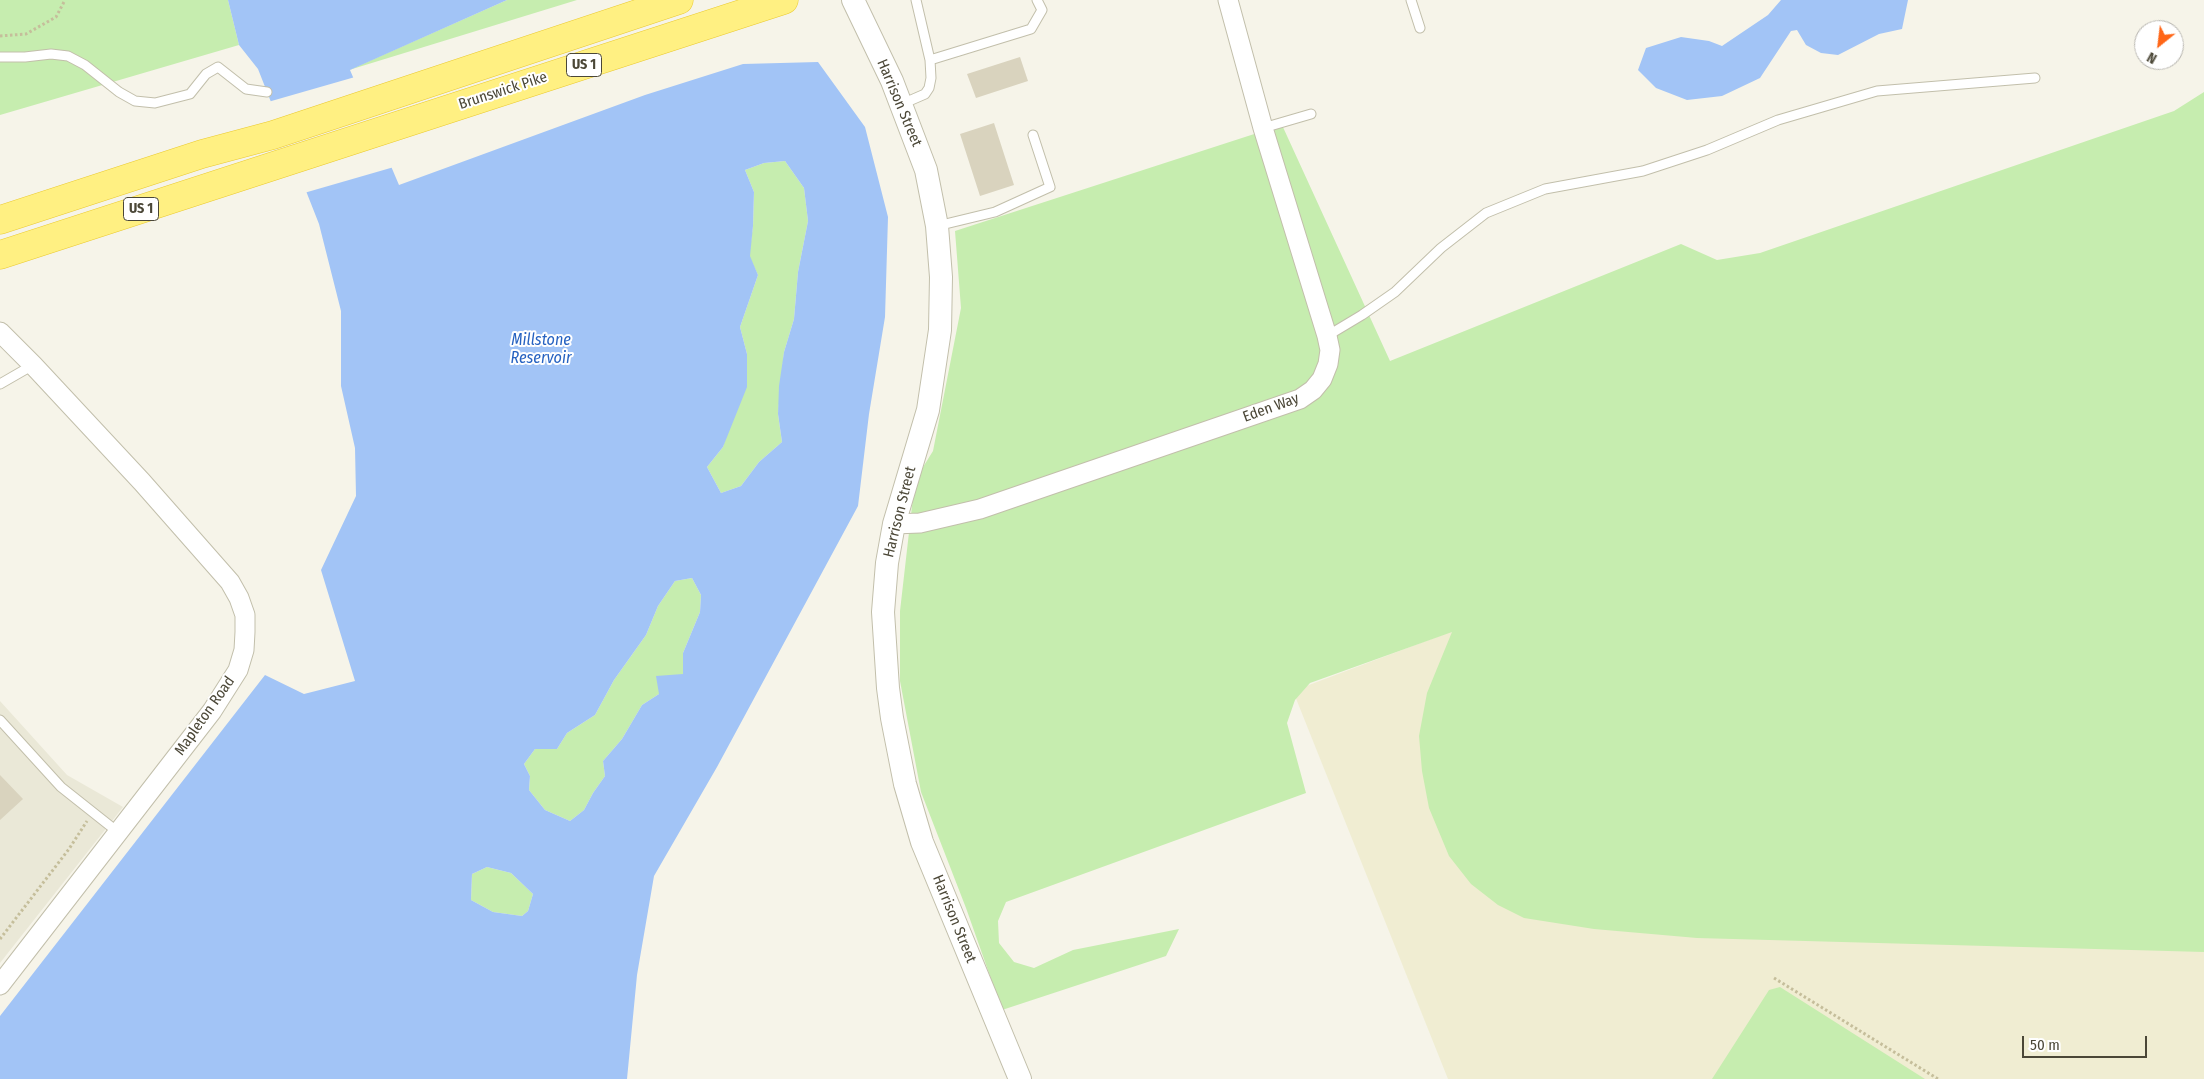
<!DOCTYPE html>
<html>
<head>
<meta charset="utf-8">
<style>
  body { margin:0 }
  #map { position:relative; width:2204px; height:1079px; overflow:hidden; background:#f6f4e9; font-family:"Fira Sans Condensed",sans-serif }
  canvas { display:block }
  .north { position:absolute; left:2134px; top:20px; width:50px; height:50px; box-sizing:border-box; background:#fff; border:1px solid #b7b5af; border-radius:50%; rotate:209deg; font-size:14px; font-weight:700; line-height:20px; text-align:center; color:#4b4737 }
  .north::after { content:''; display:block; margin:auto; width:18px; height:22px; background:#ff6617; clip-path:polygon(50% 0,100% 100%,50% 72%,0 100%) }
  .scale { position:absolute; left:2022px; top:1036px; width:125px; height:22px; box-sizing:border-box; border:2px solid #4b4737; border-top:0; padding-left:6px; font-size:15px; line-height:18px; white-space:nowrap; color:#4b4737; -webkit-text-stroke:4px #fff; paint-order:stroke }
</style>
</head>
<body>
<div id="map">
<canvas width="2204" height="1079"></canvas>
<div class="north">N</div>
<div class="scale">50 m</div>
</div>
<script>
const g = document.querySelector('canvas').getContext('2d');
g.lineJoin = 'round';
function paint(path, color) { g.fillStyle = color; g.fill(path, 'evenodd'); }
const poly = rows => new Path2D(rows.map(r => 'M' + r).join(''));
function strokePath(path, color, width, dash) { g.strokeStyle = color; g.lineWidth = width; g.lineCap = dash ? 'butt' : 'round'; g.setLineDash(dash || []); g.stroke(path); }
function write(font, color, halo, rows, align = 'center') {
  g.font = font + ' "Fira Sans Condensed",sans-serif'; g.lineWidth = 4; g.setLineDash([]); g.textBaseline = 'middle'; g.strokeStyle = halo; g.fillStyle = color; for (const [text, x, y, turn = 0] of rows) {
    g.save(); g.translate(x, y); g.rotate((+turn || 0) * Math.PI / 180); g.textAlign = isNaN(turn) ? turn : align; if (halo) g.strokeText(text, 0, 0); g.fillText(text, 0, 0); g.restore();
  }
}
paint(poly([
  [0,701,67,775,123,807,0,963]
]), '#eae8d7');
paint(poly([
  [2204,348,2204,1079,1448,1079,1293,691]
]), '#f0edd2');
paint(poly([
  [0,0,228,0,239,45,0,115],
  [507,0,577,0,349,70],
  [2204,92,2204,952,1697,938,1594,929,1524,918,1498,905,1471,884,1449,856,1429,808,1422,771,1419,736,1427,693,1452,632,1310,683,1295,700,1287,723,1306,793,1006,902,998,921,999,943,1014,962,1034,968,1073,950,1179,929,1166,956,1002,1010,966,908,921,792,900,681,900,611,915,480,933,451,961,308,955,231,1282,125,1390,361,1681,244,1717,260,1760,253,2174,111],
  [785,161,804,188,808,221,798,272,794,319,784,352,778,414,782,442,759,462,741,486,721,493,707,467,723,447,747,354,740,327,758,275,749,256,753,226,754,192,745,170,764,163],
  [692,578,701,595,700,612,683,653,683,674,659,694,642,705,622,739,603,761,605,776,593,793,584,810,570,821,545,810,529,790,530,776,524,764,535,749,557,749,567,733,595,715,614,680,646,635,658,606,675,581],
  [487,867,511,873,533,894,528,911,522,916,493,912,471,900,472,874],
  [1780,987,1925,1079,1712,1079,1769,990]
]), '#c6edaf');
paint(poly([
  [228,0,507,0,350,70,399,185,645,95,743,64,818,62,865,127,888,217,885,317,869,414,858,506,717,767,654,876,637,975,627,1079,0,1079,0,1016,265,675,304,694,355,681,321,570,356,496,355,448,341,386,341,311,319,224,258,69,239,45],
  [785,161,804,188,808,221,798,272,794,319,784,352,779,386,778,414,782,442,759,462,741,486,721,493,707,467,723,447,747,387,747,354,740,327,758,275,750,256,753,226,754,192,745,170,764,163],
  [692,578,701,595,700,612,683,653,683,674,656,676,659,694,642,705,622,739,603,761,605,776,593,793,584,810,570,821,545,810,529,790,530,776,524,764,535,749,557,749,567,733,595,715,614,680,646,635,658,606,675,581],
  [487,867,511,873,533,894,528,911,522,916,493,912,471,900,472,874],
  [1781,0,1908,0,1902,29,1879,34,1838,55,1821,53,1806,45,1797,30,1791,31,1760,78,1722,96,1687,100,1656,88,1638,70,1646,48,1681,37,1709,41,1722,46,1768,15]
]), '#a2c4f6');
paint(poly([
  [355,77,394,167,304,193,268,102]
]), '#f6f4e9');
paint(poly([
  [1020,57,1028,81,976,98,967,74],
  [994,123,1014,185,980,196,960,134],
  [0,775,23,799,0,820]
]), '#d9d3be');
const service = poly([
  [1411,0,1420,28],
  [0,57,25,57,51,54,68,56,85,65,119,92,135,101,155,103,190,94,206,74,218,67,246,89,267,92],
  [930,60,1031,29,1042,10,1037,0],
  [902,104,925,94,929,88,931,78,930,60,916,0],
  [1263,128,1311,114],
  [937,226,995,212,1050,187,1033,135],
  [1327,336,1362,315,1395,292,1441,248,1486,213,1545,189,1643,171,1707,150,1778,120,1877,91,2035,78],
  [0,384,33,365],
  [0,720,61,787,119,833]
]);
const minor = poly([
  [0,332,33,365,142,482,230,582,239,598,245,615,245,632,244,650,238,670,212,711,0,985],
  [894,524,920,523,980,509,1300,399,1313,390,1322,379,1328,364,1330,350,1327,336,1263,128,1228,0]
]);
const tertiary = poly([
  [853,0,892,81,926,170,937,226,941,277,940,330,928,410,894,524,887,563,883,612,888,688,892,718,905,784,922,842,1020,1079]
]);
const trunk = poly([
  [0,220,202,154,273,135,679,0],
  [0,255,784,0]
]);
strokePath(service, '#c2bfab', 11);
strokePath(minor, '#c2bfab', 21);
strokePath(tertiary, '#c2bfab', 24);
strokePath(trunk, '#eac92f', 29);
strokePath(poly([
  [0,36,26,34,56,17,65,0],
  [0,939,69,849,87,821],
  [1774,978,1938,1079]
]), '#c5be9b', 3, [2.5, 2.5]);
strokePath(service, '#fff', 9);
strokePath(minor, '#fff', 19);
strokePath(tertiary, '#fff', 22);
strokePath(trunk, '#fff082', 28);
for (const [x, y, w] of [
  [584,65,35],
  [141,209,35]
]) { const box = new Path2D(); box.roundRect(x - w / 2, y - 11.5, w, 23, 4); g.fillStyle = '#fff'; g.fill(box); strokePath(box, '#4b4737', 1); }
write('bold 14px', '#4b4737', null, [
  ["US 1",584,65],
  ["US 1",141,209]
]);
write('15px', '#4b4737', '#fff', [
  ["Brunswick Pike",503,91,-18],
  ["Harrison Street",899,103,67],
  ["Eden Way",1271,408,-20],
  ["Harrison Street",900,512,-76],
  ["Mapleton Road",205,716,-55],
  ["Harrison Street",954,919,68]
]);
write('italic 16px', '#2662c1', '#fff', [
  ["Millstone",541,341],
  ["Reservoir",541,359]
]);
</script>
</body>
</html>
